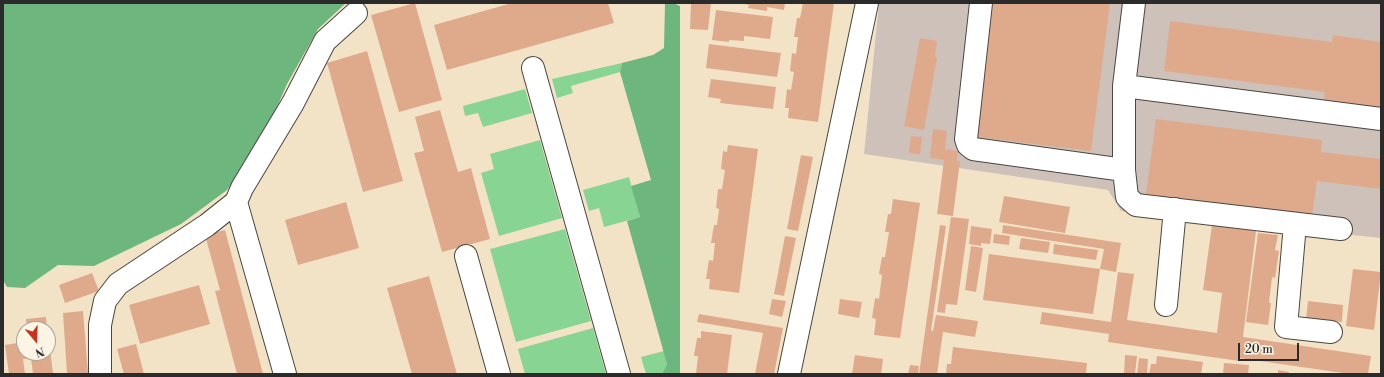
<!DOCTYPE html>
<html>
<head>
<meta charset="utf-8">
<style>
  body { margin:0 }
  #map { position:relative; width:1384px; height:377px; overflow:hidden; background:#f3e3c6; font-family:"Libre Bodoni",serif }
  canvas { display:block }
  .frame { position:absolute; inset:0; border:4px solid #2b2b2b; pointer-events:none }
  .north { position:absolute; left:16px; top:321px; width:40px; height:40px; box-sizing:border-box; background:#fcf5e5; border:1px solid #a8a49b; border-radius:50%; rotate:161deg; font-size:11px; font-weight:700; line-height:16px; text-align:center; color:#2b2b2b }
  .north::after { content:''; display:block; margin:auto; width:14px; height:18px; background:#c8321e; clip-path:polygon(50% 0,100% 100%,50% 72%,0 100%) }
  .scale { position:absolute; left:1238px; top:343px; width:61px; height:18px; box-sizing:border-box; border:2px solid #2b2b2b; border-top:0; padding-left:5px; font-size:12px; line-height:14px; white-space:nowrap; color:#2b2b2b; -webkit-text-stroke:3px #fcf5e5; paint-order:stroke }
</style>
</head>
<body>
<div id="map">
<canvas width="1384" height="377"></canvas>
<div class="frame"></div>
<div class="north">N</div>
<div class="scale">20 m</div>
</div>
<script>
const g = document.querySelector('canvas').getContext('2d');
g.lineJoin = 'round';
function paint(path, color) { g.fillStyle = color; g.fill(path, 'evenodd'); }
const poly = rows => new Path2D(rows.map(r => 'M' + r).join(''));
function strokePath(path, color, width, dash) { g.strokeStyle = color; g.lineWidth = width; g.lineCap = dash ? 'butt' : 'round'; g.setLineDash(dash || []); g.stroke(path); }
paint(poly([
  [879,3,1381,3,1381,238,1121,211,1108,190,864,154]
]), '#cec1ba');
paint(poly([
  [622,63,620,72,571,86,573,93,557,98,552,79],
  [525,89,532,113,483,127,478,113,465,116,463,106],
  [540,140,562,218,499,236,481,173,494,169,490,154],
  [629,177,640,217,604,227,599,208,589,211,583,190],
  [565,229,591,321,516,342,490,249],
  [593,328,606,374,525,374,518,349],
  [664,351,667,364,662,374,646,374,641,357]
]), '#87d493');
paint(poly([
  [3,3,346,3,318,29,287,84,259,148,227,190,181,224,94,266,58,265,25,288,7,287,3,280],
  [665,3,673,3,680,6,680,374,662,374,667,364,627,221,640,217,631,186,651,180,620,72,622,63,653,55,664,48]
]), '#6db67d');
paint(poly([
  [415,3,442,100,399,112,371,15],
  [512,3,608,3,614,23,447,70,434,25],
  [691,3,711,3,708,30,690,29],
  [740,3,785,3,784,10,767,7,767,11,748,8,749,5],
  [803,3,834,3,818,122,788,118,789,108,785,108,787,89,791,90,794,72,790,71,792,53,796,54,798,37,794,37,797,18,800,18],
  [993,3,1110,3,1091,151,976,137],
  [716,10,773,17,770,39,744,36,744,41,729,40,729,42,712,40],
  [1170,21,1332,42,1333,35,1381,42,1381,108,1324,100,1325,92,1164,71],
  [920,38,937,41,935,57,937,58,924,130,904,126],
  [709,44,781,53,777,77,706,68],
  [367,51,403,181,363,192,327,63],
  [711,79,776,87,773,109,720,103,721,99,708,97],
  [440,110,458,172,471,168,490,239,442,252,414,153,424,151,415,117],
  [1156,119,1322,140,1321,152,1381,159,1381,189,1317,181,1312,216,1146,194],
  [933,129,947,131,945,149,958,151,957,161,960,161,953,216,937,214,944,160,930,158],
  [911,136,922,137,920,154,909,153],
  [728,145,758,149,739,293,709,289,710,279,706,279,709,260,713,261,715,243,711,243,714,225,717,225,719,209,716,208,718,189,722,189,725,170,721,169,723,151,727,152],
  [801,155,813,157,798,231,787,229],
  [1004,196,1070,207,1065,233,999,222],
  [893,199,920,203,900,338,874,335,876,319,872,318,875,298,879,299,882,275,879,274,882,257,885,257,889,232,885,232,888,214,891,214],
  [346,202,359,248,298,265,285,220],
  [951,217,969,219,957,305,946,304,945,313,937,312],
  [940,225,946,226,931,331,933,331,936,315,978,321,975,337,943,332,937,374,919,374],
  [1003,225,1121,243,1116,272,1100,269,1104,249,1002,233],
  [1212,225,1256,231,1243,337,1371,356,1368,374,1350,374,1239,358,1239,361,1108,342,1109,334,1040,324,1042,312,1111,322,1118,272,1134,274,1127,320,1217,333,1222,293,1203,290],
  [971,226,992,229,990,244,981,243,981,246,969,244],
  [225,230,263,374,237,374,215,291,220,290,205,235],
  [1258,233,1278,235,1275,250,1279,251,1275,278,1272,277,1269,303,1271,303,1268,325,1246,322],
  [994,234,1010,236,1009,245,993,243],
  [785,236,796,238,784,296,774,294],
  [1021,238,1050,242,1048,253,1019,249],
  [1054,244,1098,250,1096,260,1053,254],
  [971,246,983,248,976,292,965,290],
  [989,254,1100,269,1093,314,983,300],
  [1353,269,1381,272,1374,330,1346,326],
  [92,273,99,291,65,303,59,285],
  [429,276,457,374,412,374,387,288],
  [199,285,210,324,140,344,129,305],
  [772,299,786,301,782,317,769,314],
  [840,299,862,302,859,318,838,314],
  [1308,301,1343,305,1342,322,1306,319],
  [83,311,88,373,67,374,63,313],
  [699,314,783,328,774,374,755,374,763,333,697,322],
  [46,317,47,329,27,329,26,319],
  [701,331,732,335,727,374,696,374,698,356,694,356,697,338,701,338],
  [24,342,24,353,48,353,49,342,53,373,33,374,31,358,23,359,25,374,9,374,5,345],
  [136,344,144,374,124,374,117,349],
  [953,347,1087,363,1086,374,946,374,947,364,951,364],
  [855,355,883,359,881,374,852,374],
  [1125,355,1137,356,1135,374,1124,374],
  [1157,356,1203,362,1201,374,1149,374,1151,364,1156,364],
  [1139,358,1148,359,1147,374,1137,374],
  [1224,363,1249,365,1248,374,1223,374],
  [910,365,919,366,918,374,908,374],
  [1278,370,1289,372,1288,374,1278,374]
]), '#dfaa8c');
const minor = poly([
  [981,3,966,139,968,145,973,149,1124,170],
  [1134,3,1124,86,1124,170,1127,197,1136,205,1341,229],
  [533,68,619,374],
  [1124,86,1381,119],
  [1295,224,1286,327,1331,332],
  [466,256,499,374],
  [1166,305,1175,209],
  [100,374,100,325,105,301,118,284,207,225,236,202],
  [285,374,236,202,242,188,293,103,325,41,356,13],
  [789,374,867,3]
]);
strokePath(minor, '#494742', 24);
strokePath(minor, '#fff', 22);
</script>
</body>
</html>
